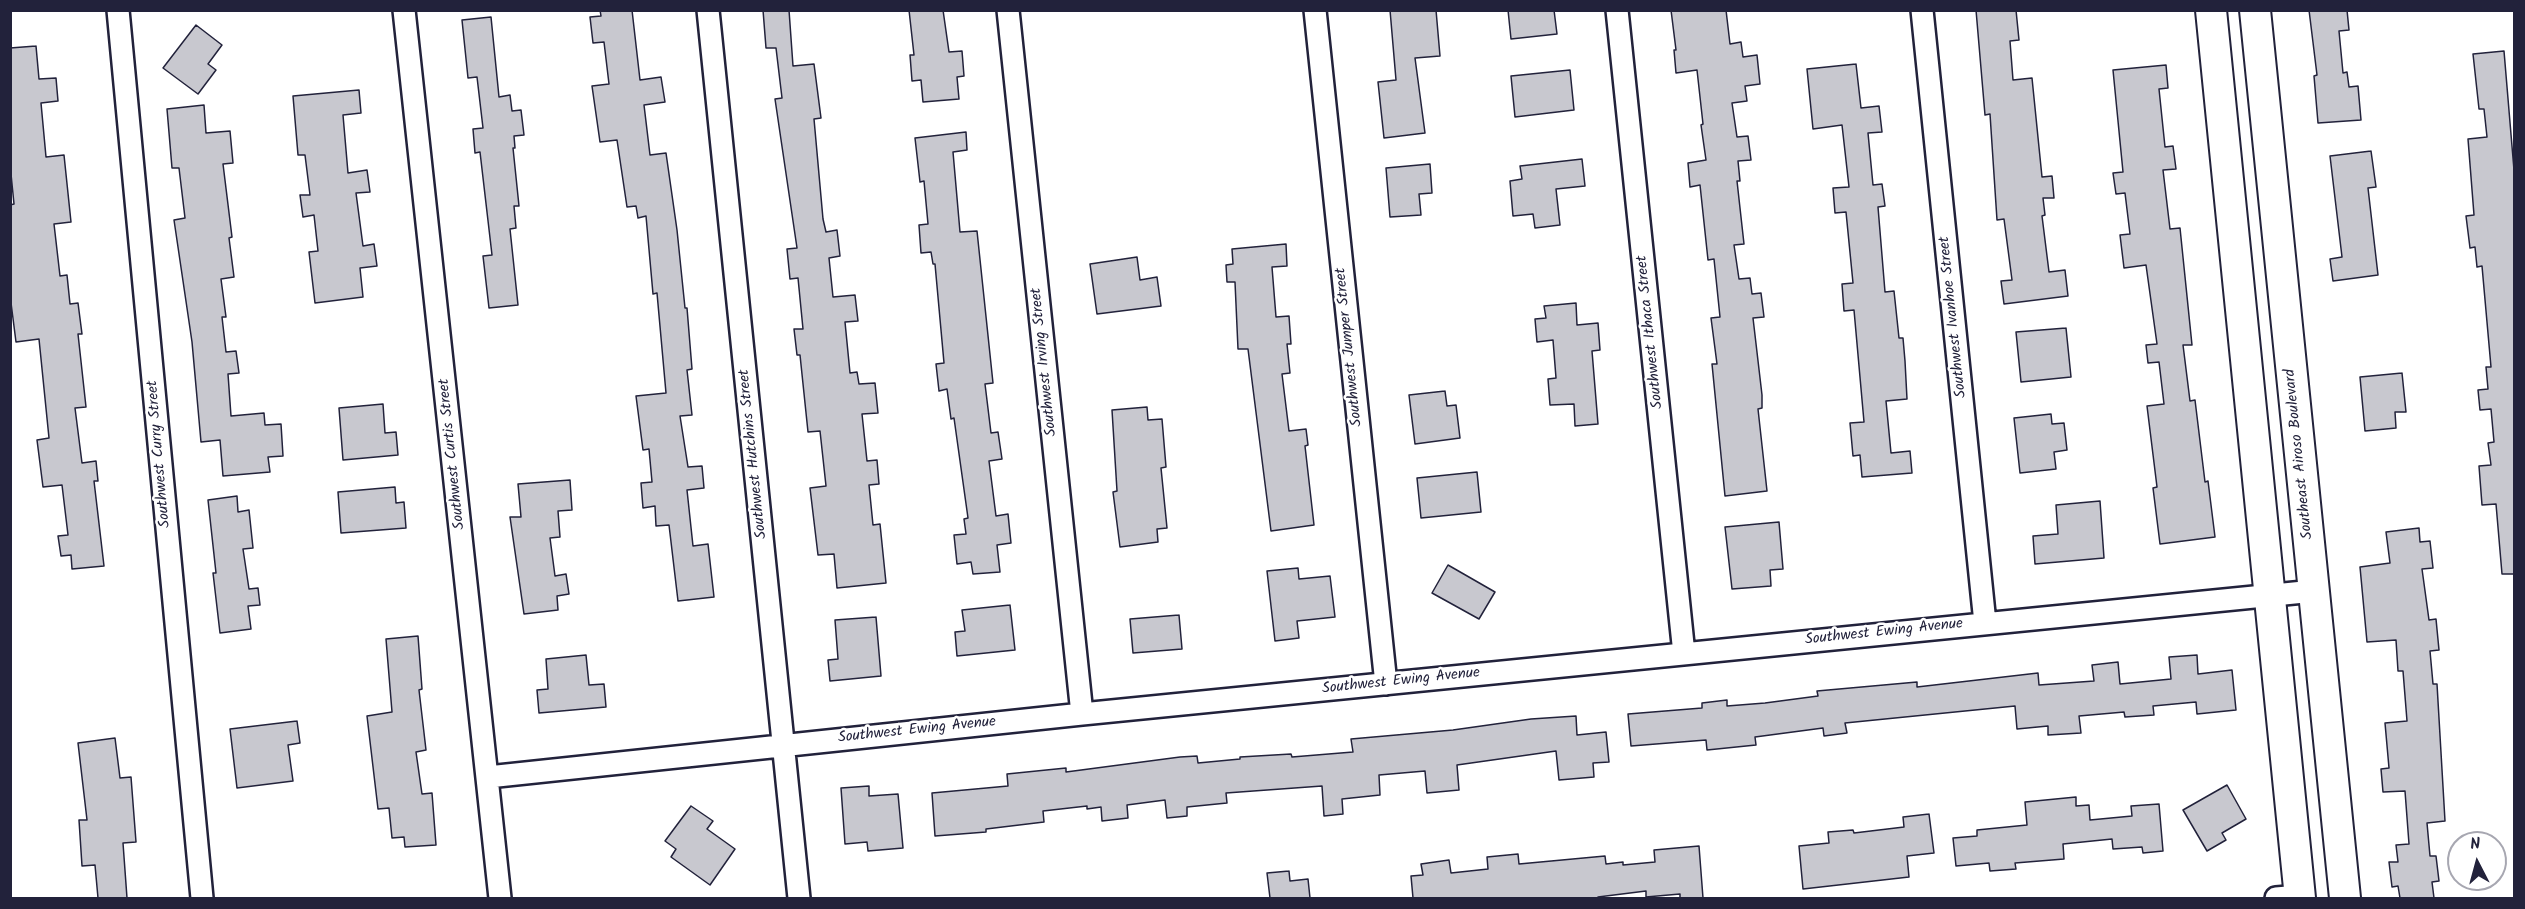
<!DOCTYPE html>
<html>
<head>
<meta charset="utf-8">
<style>
  body { margin:0 }
  #map { position:relative; width:2525px; height:909px; overflow:hidden; background:#fff; font-family:Kalam,sans-serif }
  canvas { display:block }
  .frame { position:absolute; inset:0; border:12px solid #22223b; pointer-events:none }
  .north { position:absolute; left:2447px; top:831px; width:60px; height:60px; box-sizing:border-box; background:#fff; border:2px solid #a7a7b1; border-radius:50%; rotate:354deg; font-size:16px; font-weight:700; line-height:24px; text-align:center; color:#22223b }
  .north::after { content:''; display:block; margin:auto; width:21px; height:27px; background:#22223b; clip-path:polygon(50% 0,100% 100%,50% 72%,0 100%) }
</style>
</head>
<body>
<div id="map">
<canvas width="2525" height="909"></canvas>
<div class="frame"></div>
<div class="north">N</div>
</div>
<script>
const g = document.querySelector('canvas').getContext('2d');
g.lineJoin = 'round';
function paint(path, color) { g.fillStyle = color; g.fill(path, 'evenodd'); }
const poly = rows => new Path2D(rows.map(r => 'M' + r).join(''));
function strokePath(path, color, width, dash) { g.strokeStyle = color; g.lineWidth = width; g.lineCap = dash ? 'butt' : 'round'; g.setLineDash(dash || []); g.stroke(path); }
function write(font, color, halo, rows, align = 'center') {
  g.font = font + ' Kalam,sans-serif'; g.lineWidth = 5; g.setLineDash([]); g.textBaseline = 'middle'; g.strokeStyle = halo; g.fillStyle = color; for (const [text, x, y, turn = 0] of rows) {
    g.save(); g.translate(x, y); g.rotate((+turn || 0) * Math.PI / 180); g.textAlign = isNaN(turn) ? turn : align; if (halo) g.strokeText(text, 0, 0); g.fillText(text, 0, 0); g.restore();
  }
}
const building = poly([
  [600,10,632,10,640,80,661,77,665,102,644,105,650,155,666,153,677,230,685,308,687,308,692,369,687,370,692,415,680,416,688,467,702,466,704,488,687,490,693,546,708,544,714,597,678,601,669,525,656,526,655,506,643,508,641,483,652,482,649,449,643,450,636,396,666,393,657,293,653,294,646,216,638,218,636,206,627,207,617,140,600,142,592,86,609,84,604,42,593,43,590,17,601,16,600,10],
  [763,10,789,10,793,66,814,64,821,118,814,119,823,219,826,232,837,230,840,256,829,258,833,297,855,295,858,321,845,322,850,373,857,372,859,384,875,383,878,413,862,414,867,461,877,460,879,484,869,485,873,525,880,524,886,583,837,588,834,554,818,555,810,488,826,486,820,431,808,432,800,355,797,355,794,329,803,329,798,278,790,279,787,249,797,248,775,99,782,98,776,48,766,48,763,10],
  [909,10,943,10,949,52,962,51,964,76,957,77,959,99,923,102,921,80,912,81,910,55,914,55,909,10],
  [1390,10,1436,10,1440,56,1415,58,1425,133,1384,138,1378,82,1396,80,1390,10],
  [1508,10,1554,10,1557,34,1511,39,1508,10],
  [1671,10,1726,10,1730,44,1741,42,1743,57,1757,55,1760,84,1745,86,1747,101,1732,103,1737,137,1748,136,1751,160,1738,161,1740,181,1737,181,1744,244,1734,245,1739,279,1750,278,1752,294,1761,293,1764,317,1753,318,1762,395,1762,408,1758,409,1767,491,1725,496,1712,364,1717,364,1711,318,1720,317,1714,259,1708,260,1700,185,1690,187,1688,163,1706,160,1701,125,1703,124,1697,70,1676,73,1674,50,1676,50,1671,10],
  [1976,10,2016,10,2019,40,2010,41,2013,80,2032,78,2042,177,2052,176,2054,198,2043,198,2045,215,2042,216,2049,272,2065,270,2068,296,2004,304,2001,281,2012,280,2004,219,1997,220,1990,114,1985,115,1976,10],
  [2309,10,2347,10,2349,30,2339,31,2343,73,2347,72,2349,87,2358,86,2361,120,2318,123,2314,76,2317,75,2309,10],
  [491,17,499,97,510,95,512,111,521,110,524,135,514,136,515,148,513,148,519,206,514,206,516,228,510,229,518,305,489,308,483,256,492,255,480,152,475,153,473,129,483,128,477,77,468,78,462,20,491,17],
  [196,25,222,45,208,64,216,70,198,94,163,68,196,25],
  [36,46,39,79,56,78,58,101,41,103,46,157,64,155,71,222,54,224,60,276,67,275,70,304,78,303,82,334,78,334,86,407,75,408,82,463,96,461,98,481,94,481,104,566,72,569,71,555,61,556,58,536,68,535,62,485,43,487,37,440,49,438,39,339,16,342,10,295,10,205,14,204,10,164,10,48,36,46],
  [2504,51,2514,170,2514,574,2502,574,2496,504,2482,505,2479,466,2491,465,2488,443,2494,442,2491,409,2480,410,2478,390,2488,389,2486,367,2491,367,2482,266,2477,267,2475,247,2470,248,2466,216,2474,215,2468,139,2487,137,2484,109,2479,109,2473,54,2504,51],
  [1856,64,1861,108,1879,106,1882,132,1868,133,1873,185,1882,184,1885,206,1878,207,1885,292,1894,291,1899,338,1903,338,1905,361,1907,399,1886,401,1891,453,1910,451,1912,473,1862,477,1860,455,1853,456,1850,423,1864,422,1854,310,1844,311,1842,284,1853,283,1846,212,1835,213,1833,188,1849,187,1842,125,1813,129,1807,69,1856,64],
  [2166,65,2168,88,2159,89,2165,147,2173,146,2176,169,2163,170,2170,229,2180,228,2192,345,2183,345,2190,401,2195,400,2205,482,2208,481,2215,537,2160,544,2153,488,2157,487,2147,406,2164,404,2159,362,2148,363,2146,345,2157,344,2146,265,2124,268,2120,235,2130,234,2125,193,2116,194,2113,173,2123,172,2113,70,2166,65],
  [1570,70,1574,110,1515,117,1511,76,1570,70],
  [359,90,361,113,343,115,348,173,367,170,370,192,356,193,363,246,374,244,377,266,360,268,363,297,315,303,309,252,318,251,314,215,303,217,300,195,310,195,305,155,298,155,293,96,359,90],
  [204,105,206,133,230,131,233,163,223,164,232,237,229,238,234,277,221,279,226,317,222,317,226,352,236,351,239,373,228,374,231,416,264,413,265,425,281,424,283,456,268,457,270,472,223,476,220,440,201,442,192,342,174,220,185,218,179,168,172,168,167,109,204,105],
  [966,132,967,150,953,152,960,232,977,231,993,383,985,384,991,433,998,432,1002,459,989,461,996,516,1008,514,1011,543,997,545,1000,572,973,574,971,562,957,564,954,535,966,534,964,519,968,518,954,418,951,419,947,389,939,391,936,364,944,363,935,264,933,264,931,252,921,253,919,225,928,224,924,181,920,182,915,138,966,132],
  [2371,151,2376,187,2368,188,2378,275,2333,281,2330,259,2342,257,2330,156,2371,151],
  [1582,159,1585,186,1556,189,1560,225,1535,228,1533,214,1513,216,1510,181,1522,179,1520,166,1582,159],
  [1430,164,1432,193,1419,194,1421,215,1390,217,1386,168,1430,164],
  [1286,244,1287,266,1272,267,1276,317,1289,316,1291,344,1287,344,1290,373,1282,374,1289,431,1306,429,1308,445,1305,446,1314,525,1271,531,1248,349,1238,349,1235,282,1227,282,1226,265,1233,264,1232,249,1286,244],
  [1137,257,1140,280,1157,277,1161,306,1097,314,1090,264,1137,257],
  [1576,303,1577,325,1598,323,1600,350,1592,351,1598,424,1575,426,1574,404,1550,405,1548,379,1556,378,1553,340,1537,342,1535,319,1546,318,1544,306,1576,303],
  [2066,328,2071,377,2021,382,2016,332,2066,328],
  [2402,373,2406,412,2395,412,2396,428,2365,431,2360,377,2402,373],
  [1445,391,1447,406,1456,405,1460,438,1415,444,1409,395,1445,391],
  [383,404,385,433,396,432,398,455,343,460,339,408,383,404],
  [1147,407,1148,420,1162,419,1166,467,1161,468,1167,528,1157,529,1158,542,1120,547,1113,492,1117,491,1112,410,1147,407],
  [2051,414,2052,424,2064,423,2067,450,2054,452,2056,469,2020,473,2014,418,2051,414],
  [1477,472,1481,512,1421,518,1417,478,1477,472],
  [570,480,572,510,558,511,560,537,550,538,555,576,566,574,569,594,557,596,558,610,524,614,510,517,521,517,518,484,570,480],
  [395,487,396,503,404,502,406,528,341,533,338,492,395,487],
  [237,496,238,512,249,510,253,548,243,549,249,589,258,588,260,605,248,606,251,629,220,633,213,573,216,573,208,500,237,496],
  [2100,501,2104,558,2035,564,2033,536,2058,534,2056,505,2100,501],
  [1779,522,1783,569,1770,570,1771,586,1732,589,1725,527,1779,522],
  [2419,528,2420,542,2430,541,2433,568,2422,569,2429,620,2436,619,2439,650,2430,651,2433,684,2437,684,2445,821,2427,823,2430,856,2436,856,2439,881,2432,882,2434,898,2400,898,2398,886,2392,887,2389,862,2398,862,2396,845,2409,844,2405,791,2383,792,2381,769,2389,768,2385,723,2407,721,2403,671,2398,671,2396,640,2367,642,2360,567,2390,563,2386,532,2419,528],
  [1448,565,1495,592,1479,619,1432,593,1448,565],
  [1298,568,1299,579,1330,576,1335,617,1297,621,1299,638,1275,641,1267,571,1298,568],
  [1010,605,1015,650,957,656,955,632,965,631,962,610,1010,605],
  [1179,615,1182,649,1133,653,1130,619,1179,615],
  [876,617,881,676,830,681,828,660,838,659,835,620,876,617],
  [418,636,422,689,419,690,426,750,416,752,422,794,432,793,436,845,405,847,404,837,392,838,389,808,378,809,367,716,392,712,386,639,418,636],
  [586,655,589,685,604,684,606,707,539,713,537,690,548,689,546,659,586,655],
  [2197,655,2198,674,2232,670,2236,710,2197,714,2196,702,2153,706,2154,715,2125,717,2124,712,2079,716,2081,733,2048,735,2048,726,2017,729,2015,706,1845,723,1847,733,1824,736,1823,728,1755,737,1756,745,1707,750,1706,740,1631,746,1628,714,1702,708,1702,703,1727,700,1727,706,1765,703,1818,696,1817,691,1917,682,1917,687,2038,673,2039,685,2094,681,2092,665,2118,662,2120,684,2171,679,2169,657,2197,655],
  [1576,716,1577,735,1606,732,1609,762,1593,763,1594,777,1559,780,1556,751,1457,765,1459,790,1427,793,1425,771,1379,775,1380,795,1342,799,1343,814,1324,816,1322,786,1226,793,1227,803,1187,807,1187,816,1167,818,1165,800,1127,805,1128,818,1102,821,1101,807,1087,809,1087,806,1043,811,1044,822,986,829,986,832,935,836,932,793,1008,786,1007,774,1066,768,1066,772,1180,757,1197,756,1198,763,1240,759,1240,757,1291,754,1292,757,1353,752,1351,739,1453,730,1531,719,1576,716],
  [297,721,300,743,288,745,293,781,237,788,230,729,297,721],
  [115,738,120,778,131,777,136,842,123,843,127,898,98,898,95,865,82,866,79,820,87,820,78,743,115,738],
  [2227,785,2246,819,2222,833,2226,840,2207,851,2183,810,2227,785],
  [869,786,869,796,898,794,903,848,868,851,867,842,845,844,841,788,869,786],
  [2076,797,2076,806,2089,805,2090,820,2132,816,2131,806,2159,804,2163,851,2143,853,2142,847,2113,849,2112,839,2063,844,2064,859,2015,863,2016,869,1990,871,1989,863,1956,866,1953,838,1977,836,1977,830,2027,825,2025,802,2076,797],
  [691,806,713,821,707,829,735,849,710,885,671,857,676,849,665,841,691,806],
  [1929,814,1934,853,1907,856,1909,877,1803,889,1799,846,1829,843,1828,832,1853,830,1854,833,1904,827,1903,817,1929,814],
  [1699,846,1703,898,1680,898,1680,894,1646,897,1646,891,1598,897,1598,898,1413,898,1411,876,1423,875,1421,864,1449,860,1451,873,1488,869,1487,857,1518,854,1519,864,1605,856,1606,864,1623,862,1623,865,1655,862,1654,850,1699,846],
  [1289,871,1290,881,1308,879,1310,898,1270,898,1267,873,1289,871]
]);
paint(building, '#c8c8cf');
strokePath(building, '#22223b', 1.5);
const street = poly([
  [118,10,202,898],
  [404,10,500,898],
  [708,10,799,898],
  [1008,10,1082,714],
  [1315,10,1386,684],
  [1617,10,1684,654],
  [1922,10,1985,623],
  [488,777,1082,714,2314,591],
  [2276,898,2300,896]
]);
const secondary = poly([
  [2211,10,2300,898],
  [2255,10,2345,898]
]);
strokePath(street, '#22223b', 26);
strokePath(secondary, '#22223b', 34);
strokePath(street, '#fff', 21);
strokePath(secondary, '#fff', 30);
write('15px', '#22223b', '#fff', [
  ["Southwest Ivanhoe Street",1954,317,-96],
  ["Southwest Ithaca Street",1651,332,-96],
  ["Southwest Jumper Street",1350,347,-96],
  ["Southwest Irving Street",1045,362,-96],
  ["Southwest Curry Street",160,454,-95],
  ["Southwest Curtis Street",453,454,-96],
  ["Southwest Hutchins Street",754,454,-96],
  ["Southeast Airoso Boulevard",2300,454,-96],
  ["Southwest Ewing Avenue",1884,633,-6],
  ["Southwest Ewing Avenue",1401,682,-6],
  ["Southwest Ewing Avenue",917,731,-6]
]);
</script>
</body>
</html>
